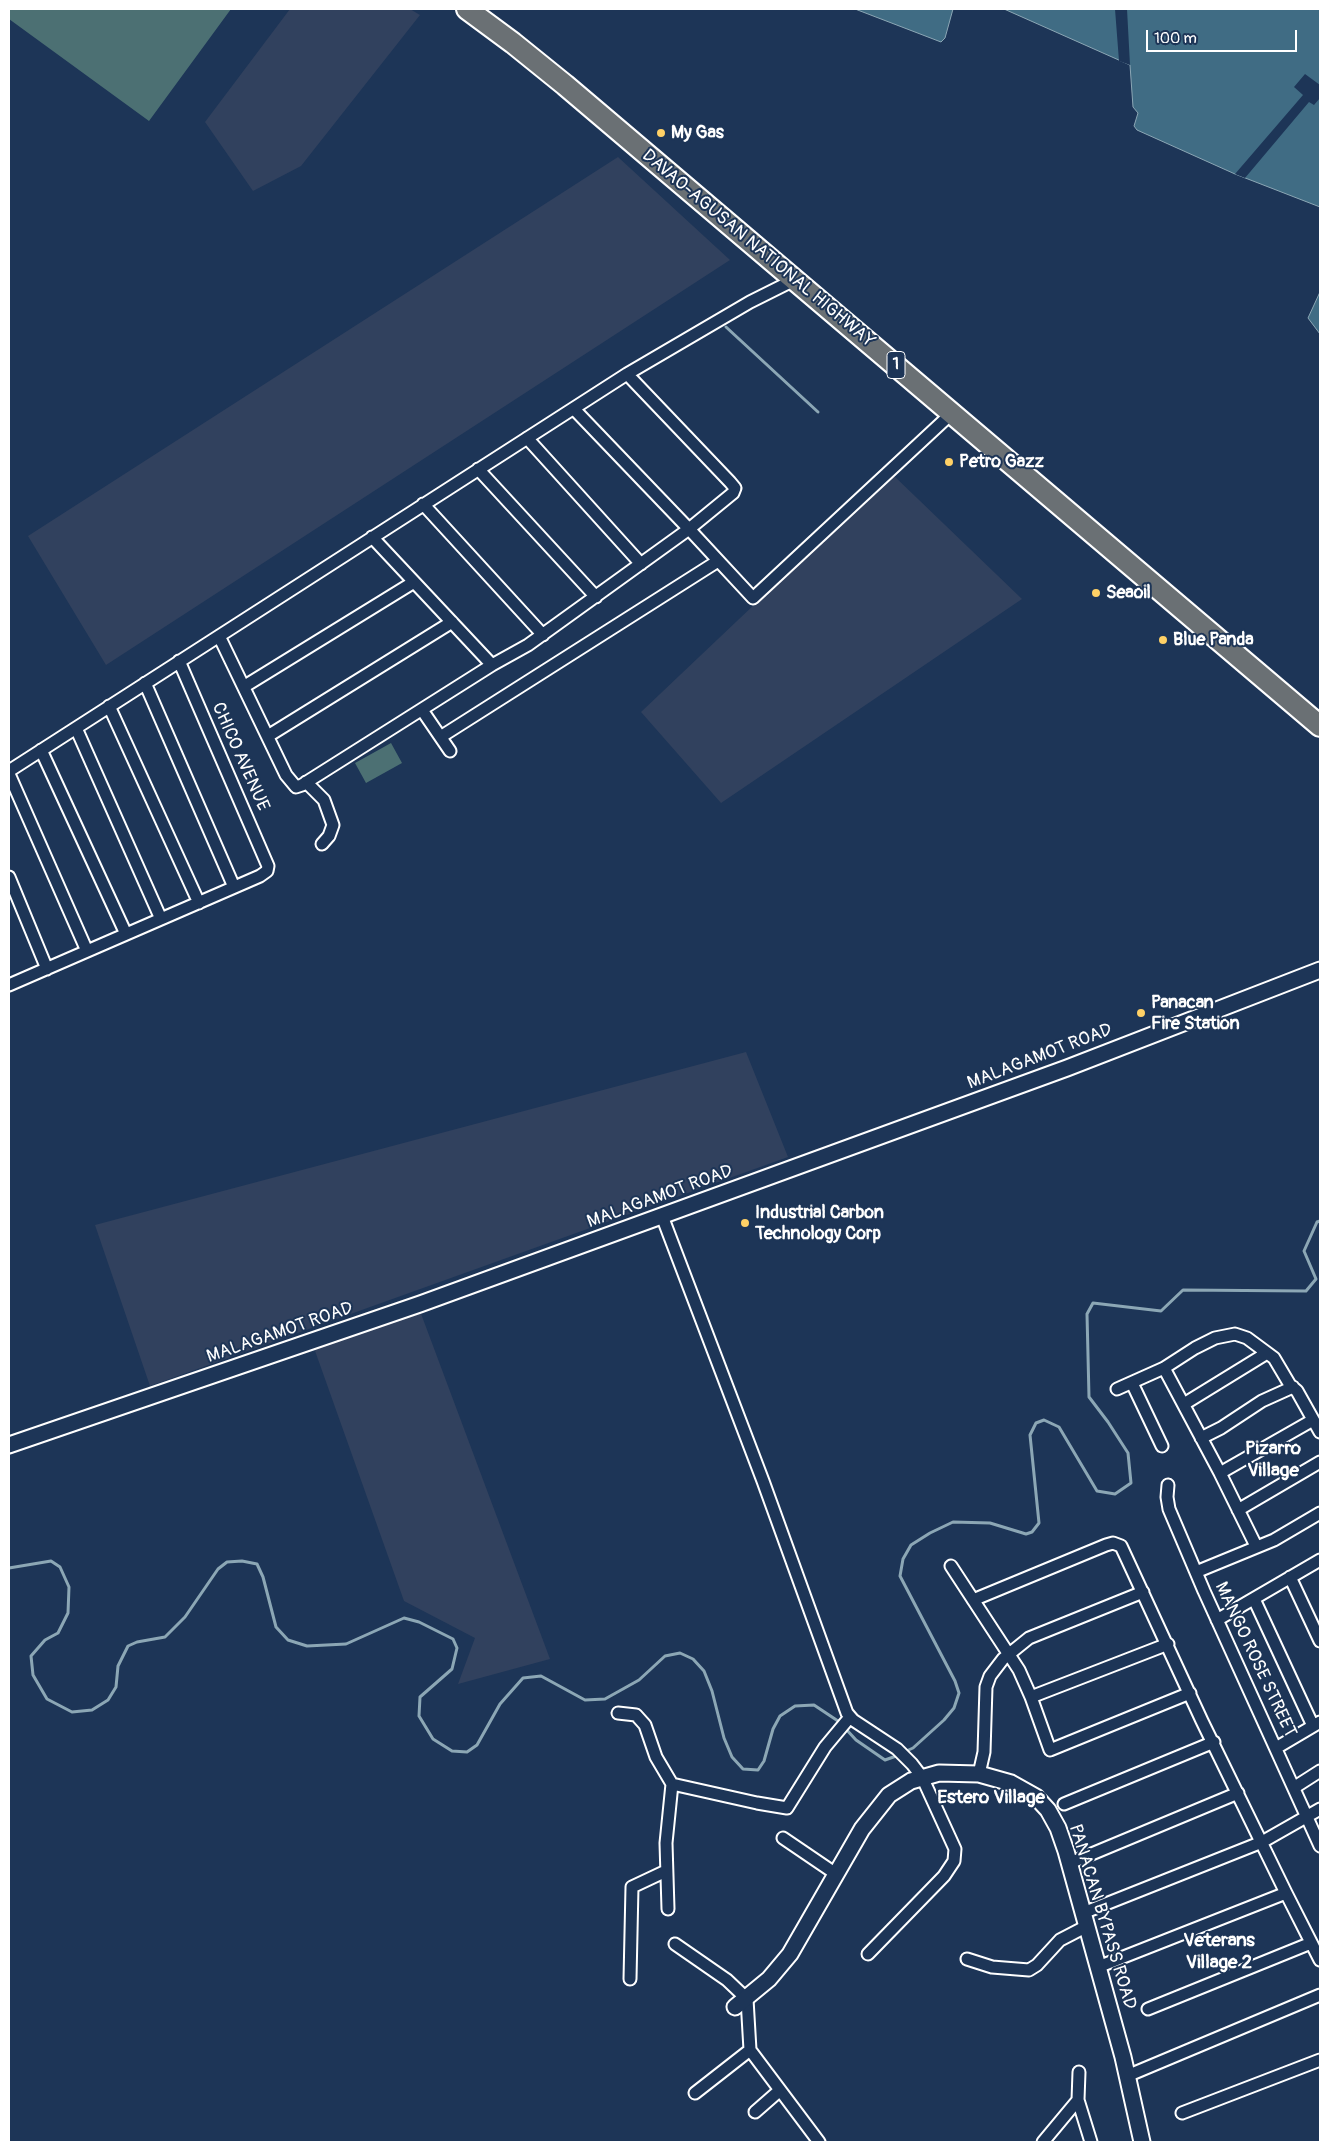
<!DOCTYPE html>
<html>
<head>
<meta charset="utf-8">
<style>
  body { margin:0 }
  #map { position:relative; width:1329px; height:2151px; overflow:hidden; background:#1d3557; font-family:Pangolin,sans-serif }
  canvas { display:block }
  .frame { position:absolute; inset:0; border:10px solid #fff; pointer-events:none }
  .scale { position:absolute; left:1146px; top:30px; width:151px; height:22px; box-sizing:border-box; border:2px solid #fff; border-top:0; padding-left:6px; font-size:15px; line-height:18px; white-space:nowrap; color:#fff; -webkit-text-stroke:4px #1d3557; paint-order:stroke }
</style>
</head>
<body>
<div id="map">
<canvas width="1329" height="2151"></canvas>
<div class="frame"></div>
<div class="scale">100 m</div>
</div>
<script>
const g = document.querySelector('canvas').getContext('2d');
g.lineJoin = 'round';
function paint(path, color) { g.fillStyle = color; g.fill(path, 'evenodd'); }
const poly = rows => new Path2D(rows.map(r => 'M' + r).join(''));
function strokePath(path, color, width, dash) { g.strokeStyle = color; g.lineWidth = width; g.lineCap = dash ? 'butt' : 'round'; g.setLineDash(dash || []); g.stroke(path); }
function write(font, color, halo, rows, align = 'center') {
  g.font = font + ' Pangolin,sans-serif'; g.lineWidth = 4; g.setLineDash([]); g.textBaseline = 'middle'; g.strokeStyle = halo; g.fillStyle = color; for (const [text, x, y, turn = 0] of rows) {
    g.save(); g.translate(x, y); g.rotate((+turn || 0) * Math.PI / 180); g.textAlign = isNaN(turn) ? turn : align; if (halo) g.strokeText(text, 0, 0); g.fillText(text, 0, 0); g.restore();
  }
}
paint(poly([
  [290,9,410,9,420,15,301,166,253,191,205,122],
  [618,157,730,260,106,665,28,536],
  [892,474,1022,599,721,803,641,712],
  [746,1052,788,1157,150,1386,95,1225],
  [420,1311,550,1659,458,1684,475,1638,404,1601,314,1348]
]), '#31415e');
paint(poly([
  [9,9,231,9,149,121,9,19],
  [391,743,402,763,366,783,355,763]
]), '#4c7073');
const water = poly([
  [855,9,953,9,945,38,941,42,855,9],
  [1004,9,1320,9,1320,207,1235,174,1137,130,1134,126,1138,113,1133,107,1130,65,1004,9],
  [1320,292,1320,334,1308,318,1320,292]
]);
paint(water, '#406c84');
strokePath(water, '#8ca7b5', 1);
paint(poly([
  [1115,9,1127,9,1130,65,1119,61],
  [1305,74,1320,85,1320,98,1314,105,1309,102,1245,178,1235,174,1303,95,1294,87]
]), '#1d3557');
strokePath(poly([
  [726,327,818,412],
  [9,1568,51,1561,60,1567,69,1587,68,1613,58,1633,45,1640,31,1656,33,1675,47,1699,72,1712,92,1710,108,1700,116,1687,118,1666,128,1646,137,1642,165,1637,185,1617,218,1569,227,1562,242,1561,257,1564,263,1577,276,1627,288,1640,307,1646,346,1644,404,1618,419,1622,453,1639,457,1648,452,1669,420,1697,419,1716,433,1739,452,1751,467,1752,477,1745,500,1704,523,1678,541,1676,585,1700,605,1699,639,1680,665,1656,680,1653,693,1659,704,1671,712,1691,724,1738,732,1757,743,1769,758,1770,764,1761,773,1729,780,1716,795,1706,814,1705,841,1723],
  [845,1728,856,1740,885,1760,899,1755],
  [904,1752,913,1748,944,1720,954,1708,959,1693,955,1681,900,1576,903,1559,911,1545,930,1533,953,1522,990,1523,1026,1534,1032,1532,1039,1523,1030,1435,1036,1423,1044,1420,1059,1427,1097,1491,1115,1494,1131,1483,1128,1453,1108,1422,1089,1397,1087,1314,1093,1303,1161,1311,1183,1290,1306,1291,1316,1279,1304,1251,1317,1222,1320,1221]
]), '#8ca7b5', 3);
const street = poly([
  [574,409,689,529,753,598,952,413],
  [527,438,641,564],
  [478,469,596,597],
  [423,504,543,635],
  [372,537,492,665],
  [219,636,286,775,296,787,302,785,492,665,528,645,689,529,733,493,735,488,730,482,627,374],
  [145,683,234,887],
  [245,686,414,582],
  [109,706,199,903],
  [422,710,450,751],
  [76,728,161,919],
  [268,736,452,622],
  [442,736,718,561],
  [41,750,126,934],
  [9,771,627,374,750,302,794,280],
  [9,774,87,951],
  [306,782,324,800,333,825,329,836,322,844],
  [9,877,47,969],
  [9,985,260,876,267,871,268,866,179,661],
  [662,1216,763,1481,847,1713,853,1720,897,1749,912,1764,922,1777,955,1849,954,1861,944,1876,868,1954],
  [1164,1368,1220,1473,1256,1546],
  [1132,1383,1162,1446],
  [1117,1389,1164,1368,1195,1348,1215,1338,1235,1334,1247,1338,1274,1358,1290,1385,1297,1391,1320,1432],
  [1184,1404,1267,1353],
  [1201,1438,1221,1428,1262,1401,1293,1387],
  [1220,1473,1313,1420],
  [1168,1485,1167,1497,1169,1509,1204,1591,1320,1846],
  [1238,1510,1320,1462],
  [951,1566,1019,1670,1031,1697,1050,1750,1190,1693],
  [1196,1572,1274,1540,1320,1513],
  [1290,1577,1320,1641],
  [1254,1599,1313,1726],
  [973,1600,1106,1545,1113,1543,1121,1546,1202,1721,1286,1893,1320,1960],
  [1217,1620,1320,1560],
  [1031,1697,1168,1644],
  [618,1713,636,1715,645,1725,656,1757,672,1784,757,1803,787,1808,825,1747,850,1717],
  [1276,1748,1320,1722],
  [979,1774,984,1752,986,1687,990,1676,1003,1659,1029,1638,1143,1592],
  [1295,1787,1320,1771],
  [1064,1804,1214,1742],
  [783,1838,836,1874],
  [1070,1863,1238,1793],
  [668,1909,666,1843,672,1784],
  [1083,1913,1262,1842,1320,1809],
  [675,1944,727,1980,747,1999,750,2050,819,2142],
  [967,1959,992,1967,1029,1970,1037,1965,1060,1940,1087,1926],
  [1098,1967,1286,1893],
  [630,1979,632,1887,666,1871],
  [1148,2009,1311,1943],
  [1079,2072,1078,2100,1091,2142],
  [1127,2076,1320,1995],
  [695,2093,750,2050],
  [755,2112,779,2091],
  [1182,2113,1320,2060],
  [1043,2142,1078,2100]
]);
const secondary = poly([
  [9,1445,420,1304,1067,1068,1320,970],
  [735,2007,769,1979,790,1954,862,1829,889,1795,911,1781,939,1773,979,1774,1011,1783,1036,1797,1048,1810,1058,1828,1066,1851,1123,2057,1142,2142]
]);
const highway = poly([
  [467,9,513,43,565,85,1320,726]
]);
strokePath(street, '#fff', 15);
strokePath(secondary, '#fff', 19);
strokePath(highway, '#fff', 24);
strokePath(street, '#1d3557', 11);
strokePath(secondary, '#1d3557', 15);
strokePath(highway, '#6a7074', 20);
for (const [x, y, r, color] of [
  [661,133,5,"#ffd166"],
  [949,462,5,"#ffd166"],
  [1096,593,5,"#ffd166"],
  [1163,640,5,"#ffd166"],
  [1141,1013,5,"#ffd166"],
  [745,1223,5,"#ffd166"]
]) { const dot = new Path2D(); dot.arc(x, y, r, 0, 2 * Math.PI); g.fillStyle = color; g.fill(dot); strokePath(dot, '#1d3557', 2); }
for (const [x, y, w] of [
  [896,365,18]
]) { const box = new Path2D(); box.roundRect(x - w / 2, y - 13.5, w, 27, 4); g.fillStyle = '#1d3557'; g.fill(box); strokePath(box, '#fff', 1); }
write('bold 16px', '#fff', null, [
  ["1",896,365]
]);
write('bold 18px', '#fff', '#1d3557', [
  ["My Gas",671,133],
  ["Petro Gazz",959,462],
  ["Seaoil",1106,593],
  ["Blue Panda",1173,640],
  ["Panacan",1151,1003],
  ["Fire Station",1151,1024],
  ["Industrial Carbon",755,1213],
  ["Technology Corp",755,1234]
], 'left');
write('18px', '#fff', '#1d3557', [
  ["DAVAO-AGUSAN NATIONAL HIGHWAY",758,249,40],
  ["CHICO AVENUE",240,757,66],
  ["MALAGAMOT ROAD",1040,1057,-21],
  ["MALAGAMOT ROAD",660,1197,-20],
  ["MALAGAMOT ROAD",280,1333,-19],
  ["MANGO ROSE STREET",1255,1660,65],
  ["PANACAN BYPASS ROAD",1102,1917,73]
]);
write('bold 19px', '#fff', '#1d3557', [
  ["Pizarro",1273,1449],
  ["Village",1273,1471],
  ["Estero Village",991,1798],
  ["Veterans",1219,1941],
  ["Village 2",1219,1963]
]);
</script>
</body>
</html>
